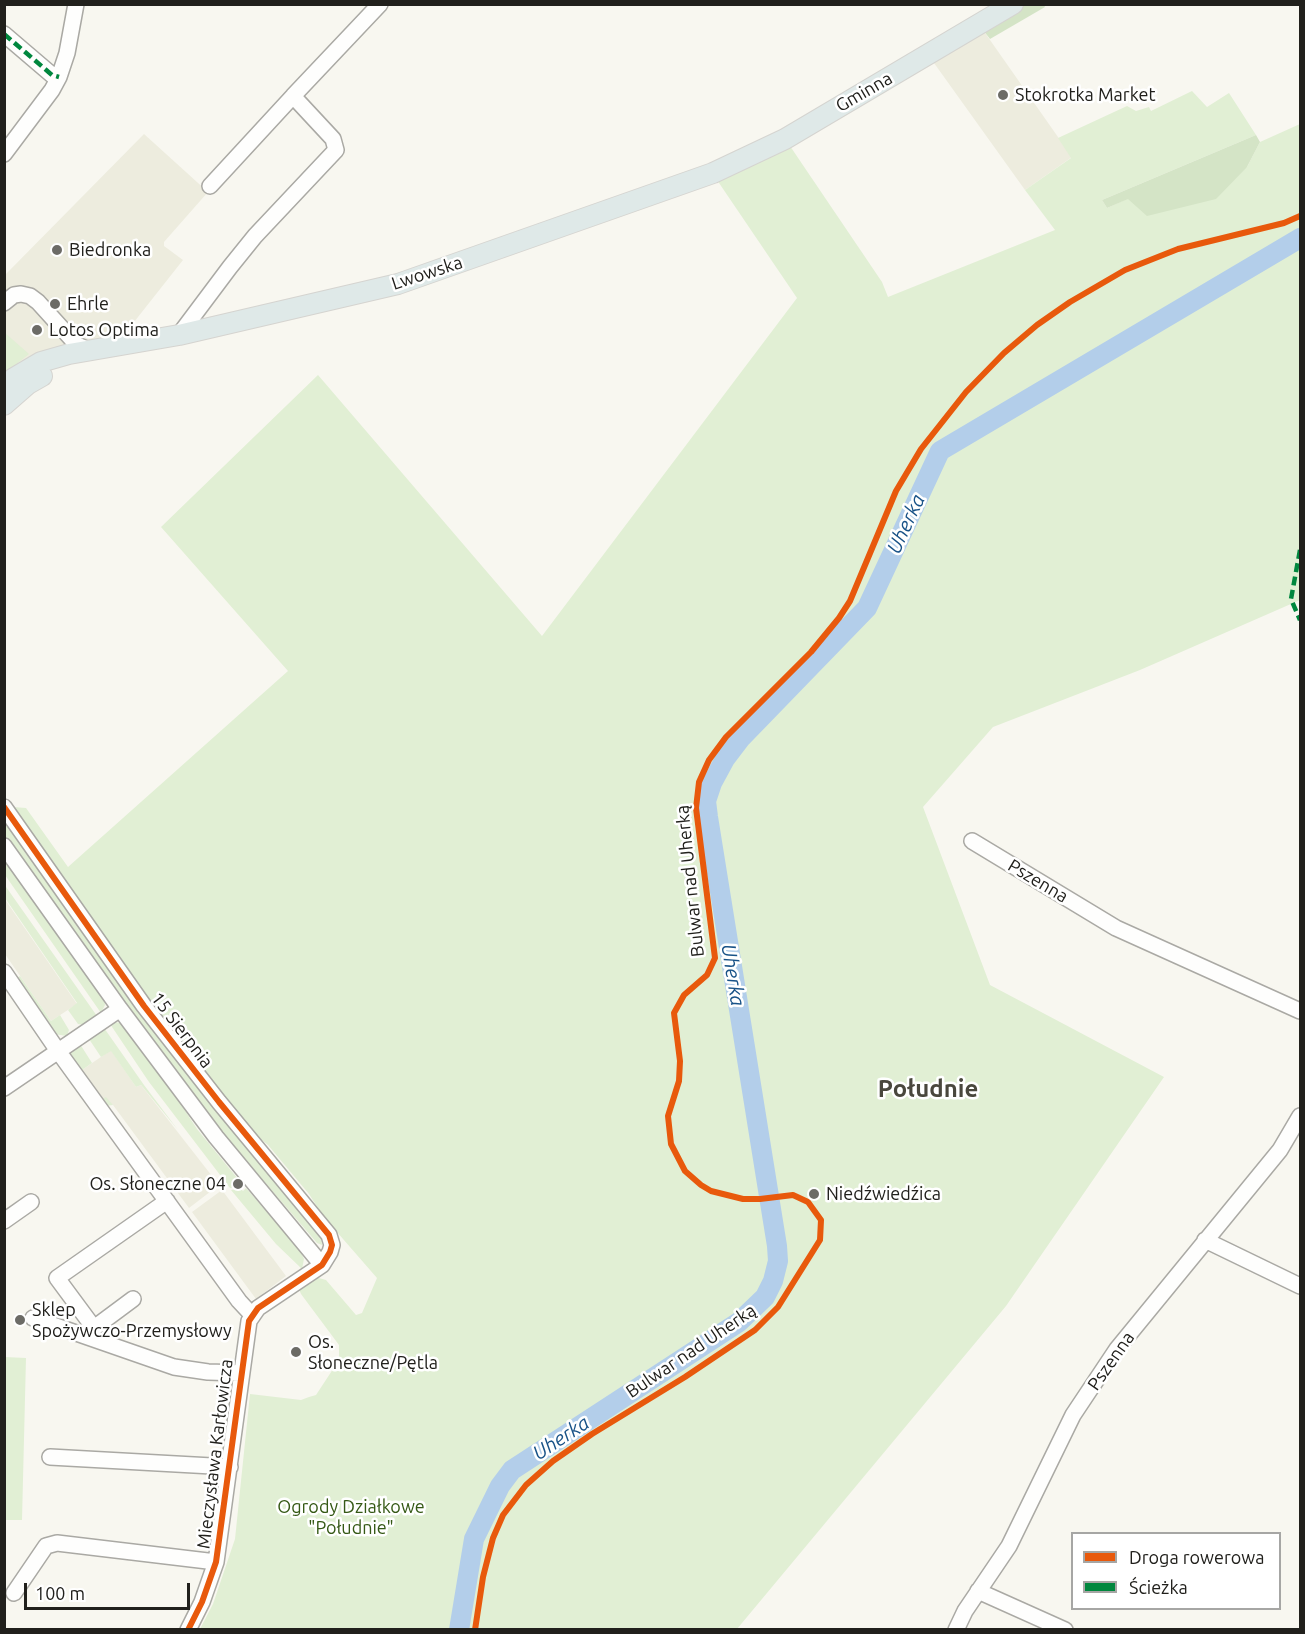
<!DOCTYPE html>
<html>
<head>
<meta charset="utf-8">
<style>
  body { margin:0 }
  #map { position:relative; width:1305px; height:1634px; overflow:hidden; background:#f8f7f0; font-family:Ubuntu,sans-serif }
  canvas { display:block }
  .frame { position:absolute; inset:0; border:6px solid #21201c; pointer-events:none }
  .legend { position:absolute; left:1071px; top:1532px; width:210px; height:78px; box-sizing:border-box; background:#fff; border:2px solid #a6a6a4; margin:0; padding:8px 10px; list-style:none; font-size:18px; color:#21201c }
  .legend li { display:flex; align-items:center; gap:12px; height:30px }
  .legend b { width:30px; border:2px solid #a6a6a4 }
  .scale { position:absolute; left:24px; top:1583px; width:166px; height:27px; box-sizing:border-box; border:3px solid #21201c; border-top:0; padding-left:8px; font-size:18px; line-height:21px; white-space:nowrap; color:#21201c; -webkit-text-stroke:4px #fff; paint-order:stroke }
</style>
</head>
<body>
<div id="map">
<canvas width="1305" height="1634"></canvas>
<div class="frame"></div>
<ul class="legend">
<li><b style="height:8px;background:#e8590c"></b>Droga rowerowa</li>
<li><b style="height:8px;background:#00873e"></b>Ścieżka</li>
</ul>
<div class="scale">100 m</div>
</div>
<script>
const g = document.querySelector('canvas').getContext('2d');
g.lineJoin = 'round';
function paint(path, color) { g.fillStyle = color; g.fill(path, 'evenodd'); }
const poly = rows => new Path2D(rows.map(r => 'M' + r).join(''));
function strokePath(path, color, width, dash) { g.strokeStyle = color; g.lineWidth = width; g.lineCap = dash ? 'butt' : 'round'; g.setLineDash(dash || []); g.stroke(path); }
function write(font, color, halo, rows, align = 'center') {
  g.font = font + ' Ubuntu,sans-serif'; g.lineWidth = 5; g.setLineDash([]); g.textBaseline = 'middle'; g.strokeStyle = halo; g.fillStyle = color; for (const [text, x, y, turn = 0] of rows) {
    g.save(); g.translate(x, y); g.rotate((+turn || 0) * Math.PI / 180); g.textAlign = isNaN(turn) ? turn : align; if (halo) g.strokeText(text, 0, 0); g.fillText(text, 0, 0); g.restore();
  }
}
paint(poly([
  [983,30,1072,157,1025,190,934,63],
  [144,134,208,192,164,242,164,246,183,260,123,336,66,344,20,362,5,373,5,275],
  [4,898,77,1004,51,1021,5,954],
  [111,1050,136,1087,141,1085,219,1185,189,1208,113,1105,102,1099,82,1070],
  [222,1190,286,1276,256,1299,192,1212]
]), '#edecde');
paint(poly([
  [1192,91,1207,107,1229,93,1256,135,1102,200,1107,208,1127,199,1247,167,1260,142,1300,124,1300,600,1140,670,993,727,923,807,990,985,1164,1077,1006,1306,737,1629,200,1629,213,1604,235,1539,250,1394,301,1400,309,1397,316,1395,339,1360,339,1345,301,1294,298,1287,315,1277,326,1280,356,1315,362,1313,377,1278,323,1216,309,1194,268,1145,247,1128,148,1003,13,807,26,808,68,867,288,671,161,527,318,375,542,636,797,298,717,180,767,159,790,146,882,282,888,297,1055,230,1025,190,1071,158,1058,138,1127,106,1136,111,1149,107,1151,111],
  [668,1367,669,1368,507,1475,531,1456],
  [4,332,29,354,5,373,4,373],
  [4,815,321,1233,322,1245,317,1243,237,1150,197,1102,120,1000,5,836],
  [4,855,104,998,105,1005,101,1013,5,875],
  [4,884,97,1016,84,1025,78,1024,68,1010,77,1003,5,898],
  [20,976,51,1021,60,1015,69,1030,67,1036,54,1034,14,980],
  [108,1021,121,1023,169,1086,197,1129,238,1179,235,1181,239,1187,230,1188,149,1082],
  [102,1025,144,1085,178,1130,141,1085,136,1087,111,1051,101,1057,89,1039],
  [80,1044,92,1063,82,1070,102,1099,106,1097,113,1105,105,1106,69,1055,70,1051],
  [240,1188,243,1191,246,1188,300,1250,304,1259,302,1269,276,1244,231,1190],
  [5,1357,26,1358,22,1520,5,1520]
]), '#e1efd4');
paint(poly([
  [1023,5,1044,5,1045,7,990,39,983,30],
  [1256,135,1260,142,1247,167,1216,199,1147,216,1128,199,1107,208,1102,200]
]), '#d4e4c6');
strokePath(poly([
  [459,1630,474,1539,500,1486,512,1470,739,1322,765,1297,773,1281,778,1261,777,1246,708,817,706,801,712,783,725,759,741,738,867,608,940,451,1300,238]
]), '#b3ceea', 20);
const minor = poly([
  [4,34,52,75,59,77],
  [4,154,52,90,59,77,67,53,76,4],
  [210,186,293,96],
  [4,303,14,295,21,294,30,296,38,302,77,345,91,351],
  [179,335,230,267,255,236,336,150,333,139,293,96,380,4],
  [4,807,144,1006,219,1102,329,1235,332,1245,330,1252,322,1265,258,1308,249,1321,216,1562,202,1602,188,1630],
  [972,841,1116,928,1300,1011],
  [4,846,120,1009,216,1137,322,1265],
  [4,972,58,1051,239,1301,252,1315],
  [4,1088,120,1009],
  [4,1221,31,1202],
  [1205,1240,1300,1286],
  [33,1318,174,1367,208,1372,240,1373],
  [94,1328,133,1299],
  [92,1338,94,1328,57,1278,167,1201],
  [50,1457,230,1467],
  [978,1591,1065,1630],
  [14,1593,46,1546,57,1543,216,1562],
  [956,1630,965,1611,1009,1546,1073,1415,1117,1349,1280,1150,1300,1116]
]);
const major = poly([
  [4,387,14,378,41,362,69,354,179,335,398,284,713,173,785,139,1013,4],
  [4,405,28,384,42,376]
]);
strokePath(minor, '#aaa9a4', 18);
strokePath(major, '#d5d4d0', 22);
strokePath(minor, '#fefefd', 15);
strokePath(major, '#dfe9e8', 20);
strokePath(poly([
  [4,34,52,75,59,77],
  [1300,550,1291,599,1300,620]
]), '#00873e', 4.5, [9, 4.5]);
strokePath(poly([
  [4,807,144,1006,219,1102,329,1235,332,1245,330,1252,322,1265,258,1308,249,1321,216,1562,202,1602,188,1630],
  [475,1630,483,1577,493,1538,503,1515,526,1485,553,1461,592,1434,685,1377,755,1330,778,1307,820,1240,821,1220,808,1202,793,1195,760,1199,743,1199,711,1191,701,1185,685,1171,671,1144,668,1116,679,1081,680,1061,674,1013,684,995,707,975,715,958,696,808,699,782,709,760,726,737,811,652,839,618,850,601,896,491,921,449,966,392,1004,353,1037,325,1070,302,1125,270,1178,249,1284,223,1300,216]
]), '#e8590c', 6);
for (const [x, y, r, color] of [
  [1003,95,6,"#6c6b66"],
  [57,250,6,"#6c6b66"],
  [55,304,6,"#6c6b66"],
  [37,330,6,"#6c6b66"],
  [238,1184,6,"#6c6b66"],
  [814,1194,6,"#6c6b66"],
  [20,1320,6,"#6c6b66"],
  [296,1352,6,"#6c6b66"]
]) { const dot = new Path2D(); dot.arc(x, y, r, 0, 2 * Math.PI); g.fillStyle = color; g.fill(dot); strokePath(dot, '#fff', 2); }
write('18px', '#21201c', '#fff', [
  ["Gminna",864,92,-30],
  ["Lwowska",427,273,-18],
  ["Bulwar nad Uherką",690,881,-96],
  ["Pszenna",1038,881,31],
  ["15 Sierpnia",182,1030,53],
  ["Bulwar nad Uherką",691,1351,-34],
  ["Pszenna",1111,1361,-55],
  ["Mieczysława Karłowicza",215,1454,-83]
]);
write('18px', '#21201c', '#fff', [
  ["Stokrotka Market",1015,95],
  ["Biedronka",69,250],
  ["Ehrle",67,304],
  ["Lotos Optima",49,330],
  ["Os. Słoneczne 04",226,1184,"right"],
  ["Niedźwiedźica",826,1194],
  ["Sklep",32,1310],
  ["Spożywczo-Przemysłowy",32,1331],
  ["Os.",308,1342],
  ["Słoneczne/Pętla",308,1363]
], 'left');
write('18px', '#355915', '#fff', [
  ["Ogrody Działkowe",351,1507],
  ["\"Południe\"",351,1528]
]);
write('italic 20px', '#185287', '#fff', [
  ["Uherka",906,524,-65],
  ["Uherka",733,975,81],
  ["Uherka",561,1438,-33]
]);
write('bold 24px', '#49473d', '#fff', [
  ["Południe",928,1089]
]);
</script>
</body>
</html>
